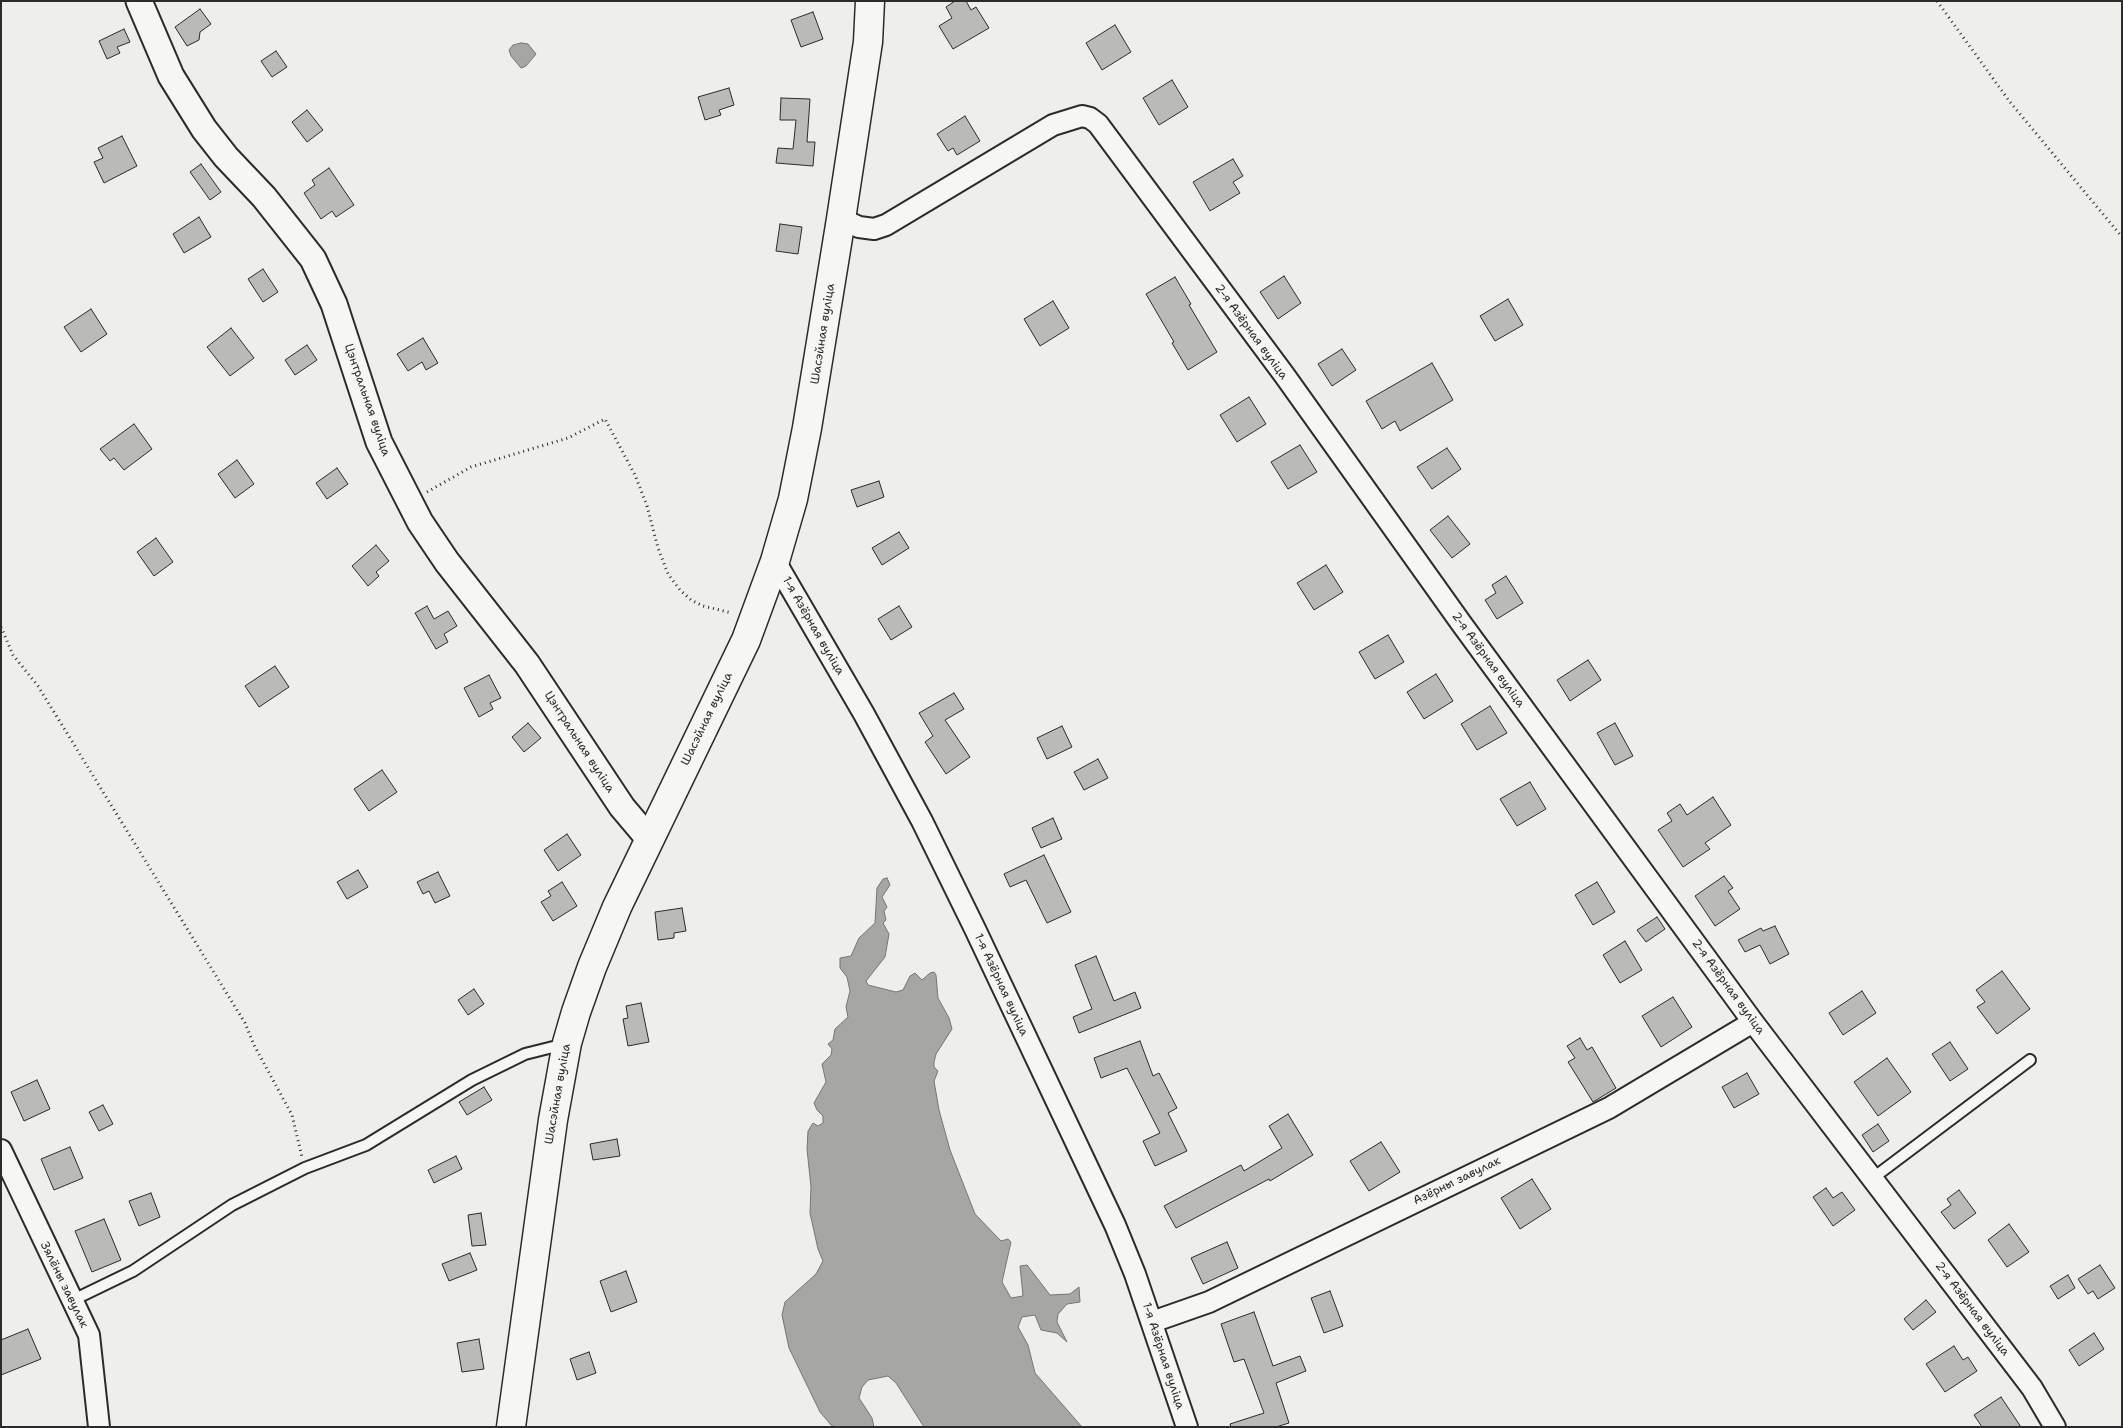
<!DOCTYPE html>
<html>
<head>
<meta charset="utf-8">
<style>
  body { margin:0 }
  #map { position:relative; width:2123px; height:1428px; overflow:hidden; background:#eeeeea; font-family:"Shantell Sans",sans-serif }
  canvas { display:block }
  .frame { position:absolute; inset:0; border:2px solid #2b2b2b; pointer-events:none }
</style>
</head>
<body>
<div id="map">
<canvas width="2123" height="1428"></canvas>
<div class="frame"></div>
</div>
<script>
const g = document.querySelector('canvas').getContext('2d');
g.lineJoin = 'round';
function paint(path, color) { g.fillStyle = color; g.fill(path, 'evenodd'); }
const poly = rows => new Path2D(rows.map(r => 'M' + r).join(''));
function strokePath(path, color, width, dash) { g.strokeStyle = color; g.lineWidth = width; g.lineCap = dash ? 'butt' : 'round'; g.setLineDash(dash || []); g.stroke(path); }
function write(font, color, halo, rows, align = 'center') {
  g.font = font + ' "Shantell Sans",sans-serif'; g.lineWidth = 4.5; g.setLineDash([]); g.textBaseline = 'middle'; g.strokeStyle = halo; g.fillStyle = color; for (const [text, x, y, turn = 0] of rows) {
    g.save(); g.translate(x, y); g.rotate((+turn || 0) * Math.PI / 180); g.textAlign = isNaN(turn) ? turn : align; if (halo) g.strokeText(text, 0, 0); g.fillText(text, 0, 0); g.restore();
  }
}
const water = poly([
  [521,43,528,44,536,54,526,66,521,68,511,56,509,50,513,45,521,43],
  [887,878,890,885,882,897,887,907,884,911,886,920,883,923,889,934,885,957,866,981,868,985,896,992,903,990,910,976,915,973,922,980,930,973,934,972,936,975,938,998,949,1018,952,1029,936,1054,934,1062,934,1067,938,1071,934,1081,939,1110,950,1150,975,1214,1001,1241,1008,1239,1011,1242,1002,1282,1011,1298,1023,1296,1020,1266,1027,1265,1050,1295,1070,1294,1079,1287,1080,1302,1067,1304,1058,1314,1057,1322,1067,1342,1057,1333,1041,1330,1035,1315,1022,1317,1018,1327,1028,1345,1035,1373,1082,1427,924,1427,896,1383,888,1376,868,1380,862,1387,859,1398,872,1418,874,1427,835,1427,831,1425,820,1412,789,1348,782,1315,785,1302,816,1274,823,1261,818,1249,810,1213,811,1187,807,1149,808,1131,813,1123,818,1126,823,1123,823,1116,817,1110,814,1103,826,1082,822,1064,831,1055,832,1049,828,1044,833,1040,835,1029,848,1017,846,1007,850,991,847,977,840,968,840,958,851,956,859,938,875,923,877,888,883,879,887,878]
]);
paint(water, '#a6a6a3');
strokePath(water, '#757573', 1);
const building = poly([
  [955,1,966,1,971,10,976,7,989,28,953,49,939,26,952,18,946,7,955,1],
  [200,9,211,24,200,32,199,40,187,46,175,27,200,9],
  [813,12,823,39,801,47,791,20,813,12],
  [1115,25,1131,52,1102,70,1086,43,1115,25],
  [124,29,130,42,117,47,120,53,107,59,99,41,124,29],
  [276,51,287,67,272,77,261,61,276,51],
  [1172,80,1188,107,1159,125,1143,98,1172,80],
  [729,88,734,105,719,110,721,115,705,120,698,97,729,88],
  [781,98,810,99,807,142,815,142,813,166,776,163,778,148,793,149,796,120,780,120,781,98],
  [307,110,323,130,307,142,292,122,307,110],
  [965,116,980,141,957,155,953,148,948,151,937,134,965,116],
  [122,136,137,166,104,183,94,162,103,158,98,148,122,136],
  [1233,159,1243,176,1233,182,1240,193,1210,211,1193,182,1233,159],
  [201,164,221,192,210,200,190,172,201,164],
  [329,168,354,205,336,217,332,211,321,219,304,193,315,185,312,180,329,168],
  [199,217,211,237,184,253,173,234,199,217],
  [780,224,802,227,798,254,776,251,780,224],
  [263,269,278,292,263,302,248,279,263,269],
  [1284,276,1301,303,1278,319,1260,292,1284,276],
  [1175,277,1191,304,1189,305,1217,352,1188,370,1172,343,1174,342,1146,294,1175,277],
  [1508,299,1523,325,1495,341,1480,316,1508,299],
  [1053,301,1069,328,1040,346,1024,319,1053,301],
  [91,309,107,334,81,352,64,327,91,309],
  [231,328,254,358,230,376,207,347,231,328],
  [423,338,438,363,426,370,422,362,408,371,397,354,423,338],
  [307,345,317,360,295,375,285,360,307,345],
  [1342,349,1356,370,1332,386,1318,364,1342,349],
  [1432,363,1453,400,1400,431,1395,421,1382,429,1366,401,1432,363],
  [1249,397,1266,424,1237,442,1220,415,1249,397],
  [134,424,152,449,124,470,114,458,110,461,100,449,134,424],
  [1300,445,1317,472,1288,489,1271,462,1300,445],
  [1447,448,1461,469,1432,489,1417,467,1447,448],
  [237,460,254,484,235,498,218,474,237,460],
  [337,468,348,484,327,499,316,483,337,468],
  [879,481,884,497,857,507,851,490,879,481],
  [1448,516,1470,544,1452,558,1430,530,1448,516],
  [899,532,909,548,882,565,872,548,899,532],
  [156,538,173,562,154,576,137,552,156,538],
  [376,545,389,561,376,572,379,576,368,586,352,566,376,545],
  [1326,565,1343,592,1314,610,1297,583,1326,565],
  [1506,576,1523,603,1497,619,1485,600,1496,593,1492,585,1506,576],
  [427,606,434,619,448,611,457,626,444,634,448,642,436,649,415,613,427,606],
  [899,606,912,627,891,640,878,619,899,606],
  [1388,635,1404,662,1375,679,1359,652,1388,635],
  [1588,660,1601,680,1570,701,1557,680,1588,660],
  [275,666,289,687,259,707,245,686,275,666],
  [1436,674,1453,701,1424,719,1407,692,1436,674],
  [489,675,501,698,490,703,493,709,479,717,464,688,489,675],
  [954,693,964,709,945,720,970,757,946,774,925,742,933,736,919,713,954,693],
  [1490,706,1507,733,1477,750,1461,724,1490,706],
  [528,723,541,738,524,752,512,737,528,723],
  [1615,723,1633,756,1615,765,1597,733,1615,723],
  [1062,726,1072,747,1047,759,1037,738,1062,726],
  [1098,759,1108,778,1084,790,1074,772,1098,759],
  [382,770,397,792,369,811,354,789,382,770],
  [1530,782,1546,809,1517,826,1500,799,1530,782],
  [1713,797,1731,825,1705,843,1710,849,1683,867,1658,830,1672,821,1667,813,1680,804,1687,815,1713,797],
  [1053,818,1062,839,1041,848,1032,828,1053,818],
  [567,834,581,855,558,871,544,850,567,834],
  [1044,855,1071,912,1047,923,1026,880,1010,887,1004,874,1044,855],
  [358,870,368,887,347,899,337,882,358,870],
  [438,872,450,896,435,903,429,891,423,894,417,882,438,872],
  [1724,876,1733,888,1728,891,1740,909,1715,926,1695,896,1724,876],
  [562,882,577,906,553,921,541,902,551,896,548,891,562,882],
  [1597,882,1615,912,1593,925,1575,895,1597,882],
  [682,908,686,931,674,933,674,938,658,940,655,912,682,908],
  [1657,917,1665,929,1646,942,1637,930,1657,917],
  [1775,926,1789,954,1770,964,1760,945,1745,952,1738,940,1761,928,1763,931,1775,926],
  [1625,941,1642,970,1620,983,1603,955,1625,941],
  [1096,956,1114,1001,1135,992,1141,1008,1079,1033,1073,1017,1092,1009,1075,965,1096,956],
  [2002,971,2030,1009,1997,1034,1977,1007,1985,1002,1976,990,2002,971],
  [474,989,484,1004,468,1015,458,1000,474,989],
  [1862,991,1876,1013,1843,1035,1829,1013,1862,991],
  [1673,997,1692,1027,1661,1047,1642,1016,1673,997],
  [641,1003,649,1042,628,1046,623,1019,628,1018,626,1006,641,1003],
  [1580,1038,1587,1050,1592,1047,1616,1088,1593,1102,1568,1062,1575,1058,1567,1046,1580,1038],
  [1140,1041,1153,1076,1159,1073,1177,1108,1168,1113,1187,1151,1155,1166,1143,1141,1160,1133,1127,1068,1101,1078,1094,1058,1140,1041],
  [1950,1042,1968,1069,1950,1081,1932,1054,1950,1042],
  [1887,1058,1911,1092,1878,1116,1854,1082,1887,1058],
  [1747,1073,1759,1094,1734,1108,1722,1087,1747,1073],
  [37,1080,50,1109,24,1121,11,1092,37,1080],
  [484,1087,492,1100,467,1115,459,1102,484,1087],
  [103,1105,113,1124,99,1131,89,1112,103,1105],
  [1288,1114,1313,1155,1270,1181,1269,1179,1176,1228,1164,1206,1241,1165,1244,1171,1282,1148,1269,1126,1288,1114],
  [1878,1124,1889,1141,1873,1152,1862,1135,1878,1124],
  [617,1139,620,1156,593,1160,590,1144,617,1139],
  [1381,1142,1400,1172,1369,1191,1350,1161,1381,1142],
  [70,1147,83,1178,54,1190,41,1159,70,1147],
  [456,1156,462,1169,434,1183,428,1170,456,1156],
  [1532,1179,1551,1209,1520,1229,1501,1198,1532,1179],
  [1826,1188,1833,1198,1842,1192,1855,1210,1833,1226,1813,1197,1826,1188],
  [1959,1190,1976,1213,1954,1229,1941,1212,1951,1205,1947,1199,1959,1190],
  [151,1193,160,1217,139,1226,129,1201,151,1193],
  [481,1213,486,1245,472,1246,468,1215,481,1213],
  [104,1219,121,1260,92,1272,75,1231,104,1219],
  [2009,1224,2029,1252,2007,1267,1988,1240,2009,1224],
  [1227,1242,1238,1268,1203,1284,1191,1258,1227,1242],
  [470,1253,477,1270,449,1281,442,1264,470,1253],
  [2100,1265,2115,1288,2098,1299,2093,1291,2088,1294,2078,1279,2100,1265],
  [626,1271,637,1302,611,1312,600,1281,626,1271],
  [2068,1275,2075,1288,2058,1299,2050,1286,2068,1275],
  [1330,1291,1343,1326,1324,1333,1311,1298,1330,1291],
  [1926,1300,1936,1312,1913,1330,1904,1319,1926,1300],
  [1254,1312,1273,1366,1300,1356,1306,1371,1276,1383,1289,1423,1276,1427,1231,1427,1230,1424,1264,1413,1244,1359,1234,1362,1221,1324,1254,1312],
  [28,1329,41,1359,1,1375,1,1340,28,1329],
  [2094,1333,2104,1349,2079,1366,2069,1350,2094,1333],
  [479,1339,484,1369,462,1372,457,1343,479,1339],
  [1954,1346,1963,1360,1968,1357,1977,1371,1945,1392,1926,1364,1954,1346],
  [589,1352,596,1373,577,1380,570,1359,589,1352],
  [2001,1397,2021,1427,1982,1427,1974,1415,2001,1397]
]);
paint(building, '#babab7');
strokePath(building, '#2b2b2b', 1);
const service = poly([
  [1873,1178,2030,1060],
  [71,1301,133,1271,232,1205,305,1168,366,1145,472,1080,525,1054,565,1044]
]);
const minor = poly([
  [841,219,859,227,874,229,886,225,1053,125,1082,116,1090,118,1098,124,1285,376,1461,623,1753,1022,2032,1388,2055,1427],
  [775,561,864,714,922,821,975,929,1115,1225,1135,1274,1187,1427],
  [1,1150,89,1335,99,1427],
  [1152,1322,1209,1302,1609,1108,1753,1022]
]);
const tertiary = poly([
  [139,1,171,76,204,129,226,157,264,197,313,259,334,304,379,442,420,522,447,562,527,664,622,807,649,839]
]);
const secondary = poly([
  [511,1427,553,1120,567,1043,576,1012,592,967,617,907,746,640,775,561,793,499,807,428,841,219,868,42,870,1]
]);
strokePath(service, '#2b2b2b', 14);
strokePath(minor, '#2b2b2b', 24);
strokePath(tertiary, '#2b2b2b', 29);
strokePath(secondary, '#2b2b2b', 31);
strokePath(poly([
  [1937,1,2010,102,2122,237],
  [427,492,471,467,568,438,605,419,635,475,647,506,658,548,668,574,680,590,691,600,703,606,732,613],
  [1,627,13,655,38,686,245,1023,254,1045,292,1115,302,1157]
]), '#2b2b2b', 3, [1, 4]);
strokePath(service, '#f6f6f2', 10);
strokePath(minor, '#f6f6f2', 20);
strokePath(tertiary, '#f6f6f2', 25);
strokePath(secondary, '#f6f6f2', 28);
write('12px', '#2b2b2b', '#f6f6f2', [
  ["2-я Азёрная вуліца",1251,332,54],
  ["Шасэйная вуліца",823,334,-81],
  ["Цэнтральная вуліца",367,400,71],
  ["1-я Азёрная вуліца",813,626,60],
  ["2-я Азёрная вуліца",1488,660,54],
  ["Шасэйная вуліца",707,719,-64],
  ["Цэнтральная вуліца",579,742,57],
  ["1-я Азёрная вуліца",1001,985,65],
  ["2-я Азёрная вуліца",1728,987,54],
  ["Шасэйная вуліца",558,1094,-80],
  ["Азёрны завулак",1457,1181,-26],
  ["Зялёны завулак",64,1285,64],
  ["2-я Азёрная вуліца",1972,1309,53],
  ["1-я Азёрная вуліца",1163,1356,72]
]);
</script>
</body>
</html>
